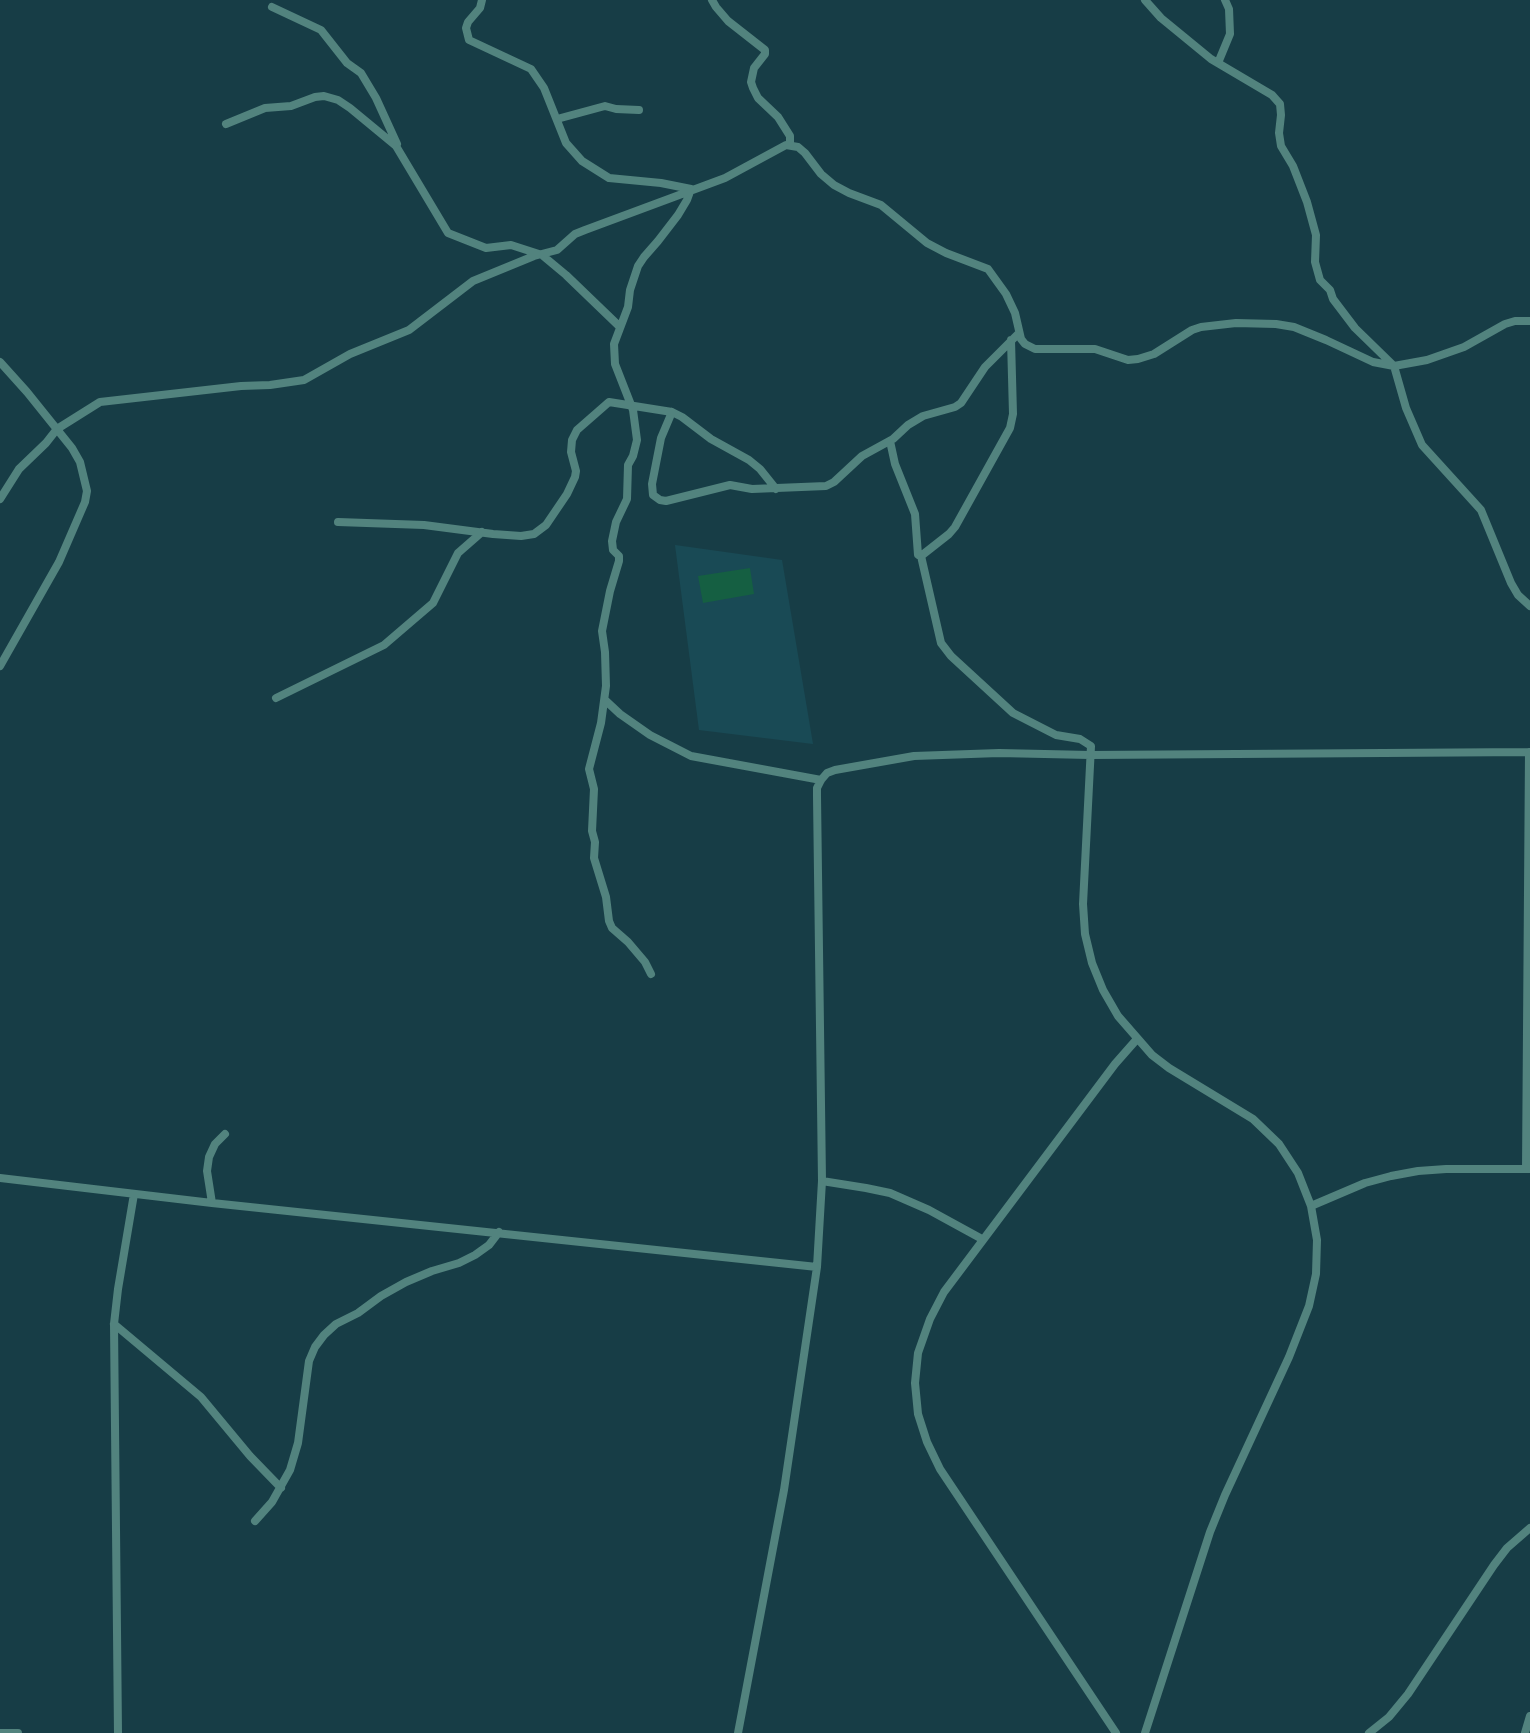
<!DOCTYPE html>
<html>
<head>
<meta charset="utf-8">
<style>
  body { margin:0 }
  canvas { display:block; background:#173d46 }
</style>
</head>
<body>
<canvas width="1530" height="1733"></canvas>
<script>
const g = document.querySelector('canvas').getContext('2d');
g.lineJoin = 'round';
function paint(path, color) { g.fillStyle = color; g.fill(path, 'evenodd'); }
const poly = rows => new Path2D(rows.map(r => 'M' + r).join(''));
function strokePath(path, color, width, dash) { g.strokeStyle = color; g.lineWidth = width; g.lineCap = dash ? 'butt' : 'round'; g.setLineDash(dash || []); g.stroke(path); }
paint(poly([
  [675,545,782,560,813,744,699,730]
]), '#194a55');
paint(poly([
  [750,568,754,594,703,603,698,576]
]), '#155f42');
strokePath(poly([
  [482,0,480,8,468,22,466,28,469,40,531,69,544,88,566,143,582,161,609,178,661,183,691,189],
  [712,0,716,7,728,21,765,50,765,54,754,68,751,82,753,88,758,98,778,117,790,136,790,145],
  [1145,0,1161,18,1211,59,1272,95,1280,104,1281,115,1279,133,1281,146,1293,166,1307,202,1316,235,1315,262,1320,280,1330,290,1333,299,1355,328,1394,366,1406,408,1422,445,1481,510,1511,583,1518,595,1530,606],
  [272,7,321,30,347,63,361,73,376,98,397,144],
  [1218,63,1230,34,1229,9,1225,0],
  [557,119,605,106,616,109,639,110],
  [226,124,265,108,291,106,315,97,324,96,338,100,350,108,396,146,448,233,486,248,511,245,542,255,566,275,620,327],
  [0,362,27,392,72,448,80,462,87,491,85,502,59,562,0,666],
  [672,412,661,438,652,484,653,495,660,500,666,501,730,485,752,489,826,486,834,482,862,456,893,439,908,425,923,416,955,407,961,403,985,367,1019,333],
  [890,441,895,464,915,514,918,555,921,556,941,643,951,656,1013,713,1056,735,1080,739,1091,746,1083,904,1085,934,1092,963,1103,990,1118,1016,1152,1055,1169,1068,1253,1119,1279,1144,1298,1173,1311,1206,1317,1240,1316,1274,1309,1306,1289,1357,1225,1495,1210,1532,1145,1733],
  [0,499,19,469,46,443,57,429,100,402,241,386,270,385,304,380,350,354,409,330,473,281,534,256,557,250,575,234,585,230,725,178,786,145,798,147,805,153,821,174,834,185,849,193,881,205,927,243,946,253,988,269,1006,294,1015,313,1021,339,1025,344,1035,349,1095,349,1128,360,1138,359,1154,354,1192,330,1201,327,1236,323,1276,324,1294,327,1326,340,1373,362,1394,366,1427,360,1464,347,1505,324,1515,321,1530,321],
  [338,522,424,525,493,534,521,536,534,534,546,525,567,494,575,477,576,471,571,452,572,440,577,430,609,402,672,412,682,417,711,439,749,460,760,469,776,489],
  [921,556,949,534,955,527,1010,428,1013,414,1011,340],
  [276,698,384,645,433,603,458,553,482,532],
  [605,700,620,714,650,735,691,756,821,780],
  [651,974,645,962,628,942,612,928,609,921,606,897,594,858,595,842,592,831,594,789,589,769,601,723,606,686,605,652,602,631,610,591,619,561,619,556,613,550,612,541,616,522,627,499,628,465,633,456,637,440,633,410,615,364,614,344,628,307,630,290,638,266,644,257,658,241,678,215,687,200,691,189],
  [1526,1169,1529,752],
  [0,1178,212,1203,817,1267],
  [822,1181,866,1188,890,1193,929,1210,982,1239],
  [212,1203,207,1171,209,1157,215,1144,225,1134],
  [1311,1206,1365,1183,1391,1176,1418,1171,1446,1169,1529,1169],
  [114,1324,201,1397,250,1456,281,1488],
  [255,1521,272,1502,290,1470,298,1443,309,1361,315,1347,324,1335,336,1324,358,1313,381,1296,406,1282,432,1271,459,1263,475,1255,489,1245,499,1232],
  [0,1733,18,1733],
  [118,1733,114,1324,118,1289,134,1194],
  [738,1733,784,1490,817,1267,822,1181,817,796,817,788,821,780,827,773,835,770,914,756,999,753,1090,755,1530,752],
  [1116,1733,940,1469,927,1442,918,1414,915,1383,918,1353,930,1319,944,1292,1115,1064,1137,1039],
  [1369,1733,1389,1717,1408,1694,1494,1565,1507,1548,1530,1528],
  [1525,1733,1530,1716]
]), '#52837e', 8);
</script>
</body>
</html>
